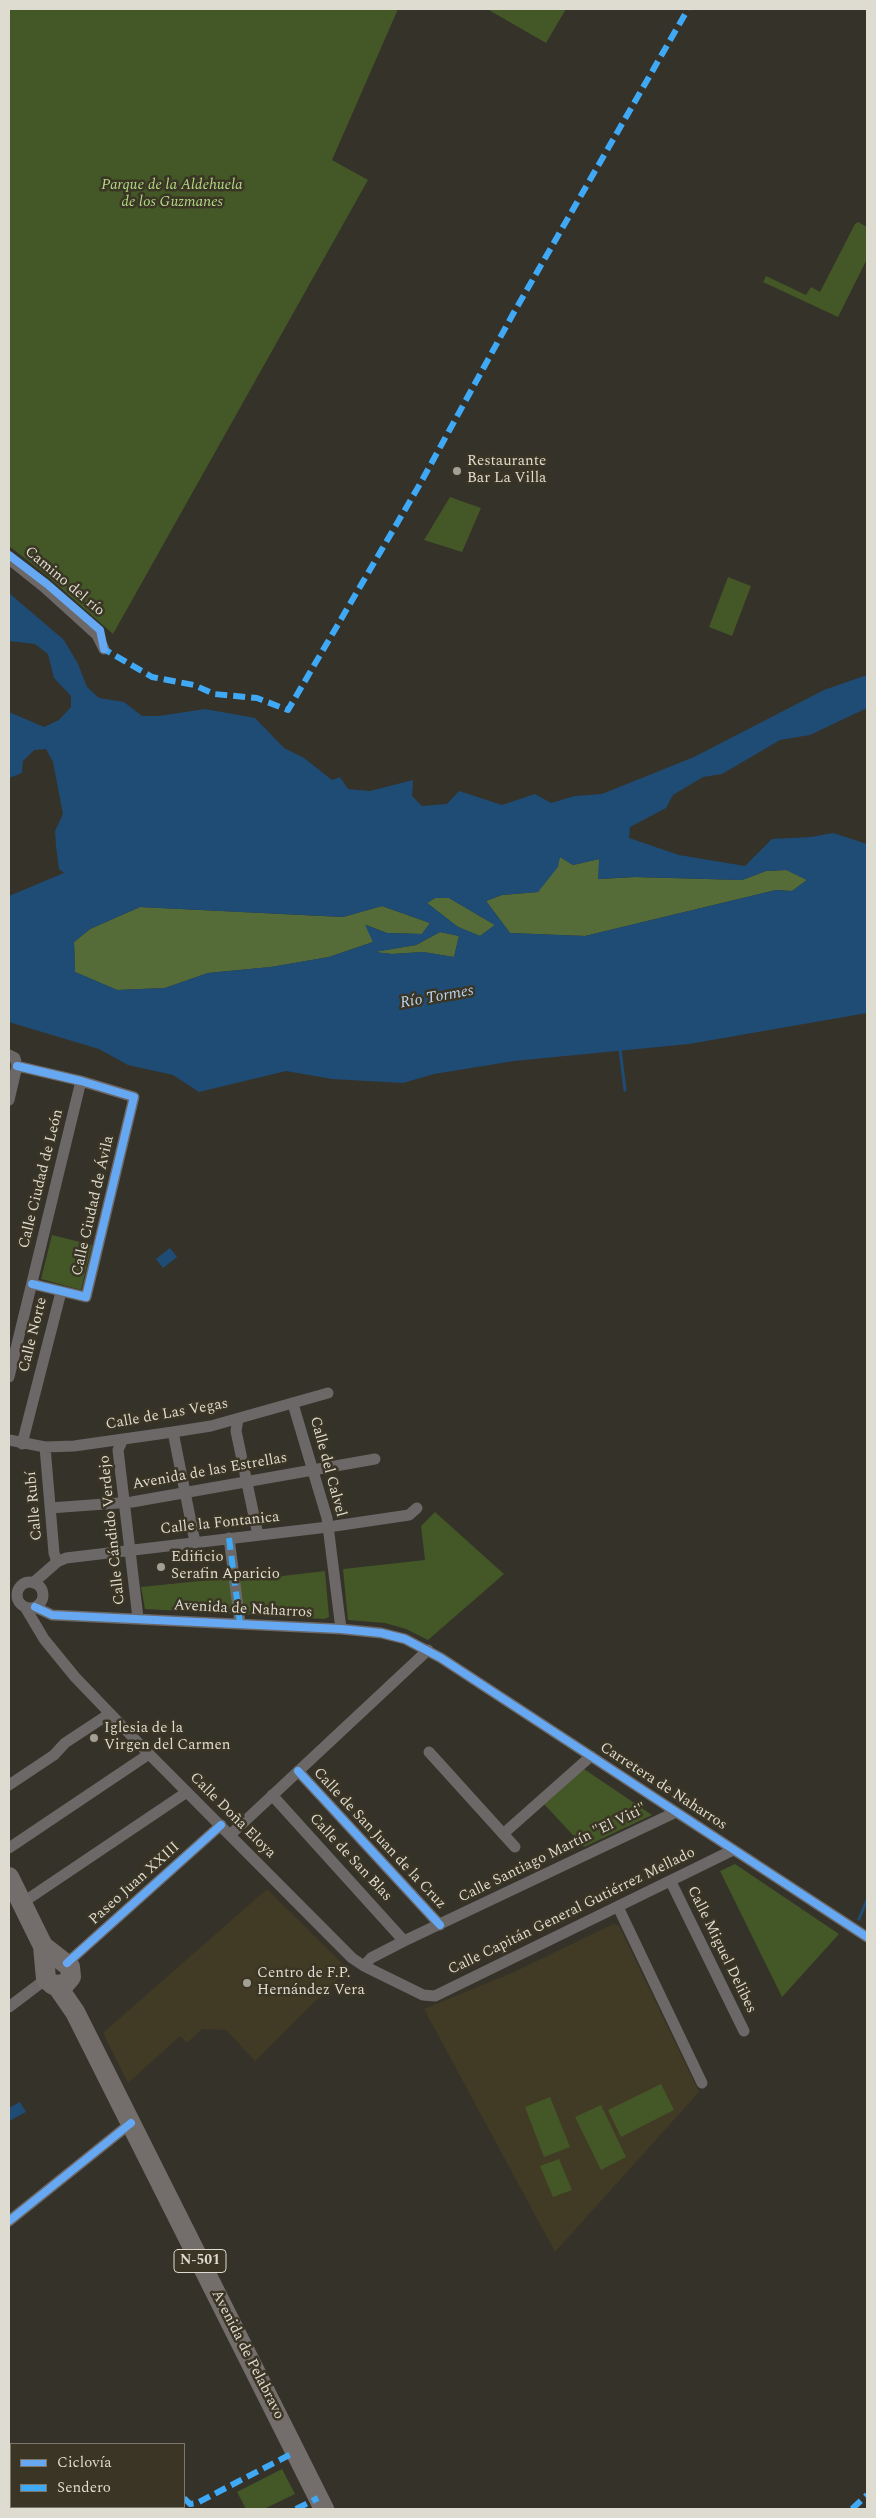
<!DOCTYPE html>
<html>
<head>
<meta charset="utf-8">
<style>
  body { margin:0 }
  #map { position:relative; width:876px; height:2518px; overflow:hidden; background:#353229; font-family:Spectral,serif }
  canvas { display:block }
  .frame { position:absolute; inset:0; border:10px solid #dedbd0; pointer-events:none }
  .legend { position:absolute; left:10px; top:2443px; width:175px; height:65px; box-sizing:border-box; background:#3a3524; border:1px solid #7c7769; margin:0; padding:6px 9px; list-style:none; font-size:15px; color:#dedbd0 }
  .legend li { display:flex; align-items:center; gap:10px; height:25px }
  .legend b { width:25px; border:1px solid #7c7769 }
</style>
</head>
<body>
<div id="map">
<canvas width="876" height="2518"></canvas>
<div class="frame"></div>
<ul class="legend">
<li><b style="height:6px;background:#66a8f1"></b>Ciclovía</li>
<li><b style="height:6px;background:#3fa9f5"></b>Sendero</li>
</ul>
</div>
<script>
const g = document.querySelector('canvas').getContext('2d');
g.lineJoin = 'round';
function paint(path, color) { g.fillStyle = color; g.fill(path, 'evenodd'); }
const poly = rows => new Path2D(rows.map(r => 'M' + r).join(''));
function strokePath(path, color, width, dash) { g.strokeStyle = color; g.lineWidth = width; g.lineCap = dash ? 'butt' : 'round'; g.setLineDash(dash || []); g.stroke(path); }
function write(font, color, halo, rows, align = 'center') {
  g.font = font + ' Spectral,serif'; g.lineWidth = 5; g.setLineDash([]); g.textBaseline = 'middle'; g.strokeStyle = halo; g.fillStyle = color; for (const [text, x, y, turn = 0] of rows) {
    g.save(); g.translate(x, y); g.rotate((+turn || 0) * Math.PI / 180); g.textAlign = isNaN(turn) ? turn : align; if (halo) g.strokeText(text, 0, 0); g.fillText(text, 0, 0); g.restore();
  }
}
paint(poly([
  [267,1889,348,1969,255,2061,226,2030,202,2029,187,2043,180,2036,128,2083,103,2033],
  [613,1924,619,1926,699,2092,555,2252,424,2009,514,1972]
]), '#413a24');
paint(poly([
  [9,9,398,9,332,160,368,180,113,634,46,575,9,546],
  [487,9,566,9,546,43],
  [858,222,867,227,867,259,838,317,763,282,766,276,806,295,811,287,820,292,855,224],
  [450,497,481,508,462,552,424,540],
  [728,577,751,586,732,636,709,627],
  [52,1235,92,1245,81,1290,41,1279],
  [435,1512,504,1574,428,1640,406,1629,385,1623,348,1620,343,1569,425,1560,421,1526],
  [325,1571,329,1617,324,1619,145,1609,141,1587,239,1577,240,1581],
  [584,1769,652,1815,584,1847,544,1804],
  [735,1864,839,1934,782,1997,720,1871],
  [661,2084,674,2110,621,2137,608,2110],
  [550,2097,570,2147,544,2157,525,2107],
  [601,2105,626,2157,601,2170,575,2117],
  [559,2159,572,2190,553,2197,540,2166],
  [282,2469,295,2494,264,2509,246,2509,237,2492]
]), '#435727');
paint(poly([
  [560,857,573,865,599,859,599,879,635,877,742,880,766,871,787,870,807,880,792,891,776,890,585,936,510,933,486,901,502,895,538,892],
  [435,898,449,898,495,925,480,936,458,927,427,903],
  [382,906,430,923,422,934,387,933,366,925,373,942,329,957,271,967,208,973,165,988,117,990,75,972,74,942,90,929,140,907,343,917],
  [440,932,459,936,454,957,423,952,392,954,373,952,416,945]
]), '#556c38');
paint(poly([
  [9,593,64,640,78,664,87,687,99,698,124,702,142,716,159,716,205,709,255,718,284,748,304,758,332,780,340,777,348,789,370,791,413,780,412,796,422,806,447,804,459,791,502,805,535,794,551,803,575,796,602,794,694,757,824,690,867,675,867,708,810,735,780,740,722,774,703,777,673,795,666,808,630,827,629,838,679,855,745,866,772,839,811,837,833,833,867,844,867,1013,689,1044,514,1061,434,1074,403,1083,332,1079,286,1071,199,1092,173,1075,128,1065,99,1049,12,1023,9,1022,9,896,64,873,59,869,56,846,55,831,63,814,53,762,46,749,34,750,23,761,22,773,9,778,9,712,44,727,59,720,71,707,71,696,54,678,48,654,35,644,9,641],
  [560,857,573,865,599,859,598,879,635,877,742,880,766,871,786,870,807,880,792,891,776,890,585,936,510,933,486,901,502,895,538,892,558,867],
  [435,898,449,898,495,925,480,936,458,927,427,903],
  [382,906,430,923,422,934,387,933,365,925,373,942,329,957,271,967,208,973,165,988,117,990,75,972,74,942,90,929,140,907,343,917],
  [440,932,459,936,454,957,423,952,392,954,375,952,416,945],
  [170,1248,177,1257,163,1268,156,1259],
  [20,2102,26,2112,9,2121,9,2108]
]), '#1f4c75');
strokePath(poly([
  [620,1049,625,1090],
  [859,1919,867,1900]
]), '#1f4c75', 3);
strokePath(poly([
  [9,559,44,587,97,635,104,649],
  [9,1055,15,1058,17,1066,9,1100],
  [17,1066,81,1081,134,1097,86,1297,32,1284],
  [9,1377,81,1081],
  [293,1404,327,1518,341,1629],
  [238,1419,236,1431,258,1535],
  [173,1432,195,1542],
  [123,1439,118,1450,138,1618],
  [9,1440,45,1447,74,1446,173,1432,211,1426,328,1393],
  [22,1444,61,1292],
  [45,1447,54,1553,57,1562],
  [50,1508,132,1502,375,1459],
  [229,1538,240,1623],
  '17 1595a13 13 0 1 1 26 0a13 13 0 1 1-26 0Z',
  [33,1583,57,1562,66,1558,328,1527,409,1515,417,1508],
  [25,1607,44,1639,75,1677,149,1754,352,1958,364,1966,423,1995,435,1996,733,1850],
  [35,1607,52,1615,341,1629,381,1633,405,1639,441,1658,867,1937],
  [429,1752,515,1847],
  [298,1771,440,1925],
  [9,1785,54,1755,65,1743,109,1714],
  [272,1795,404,1941],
  [503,1834,591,1756],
  [230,1835,428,1650],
  [9,1848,149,1754],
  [671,1882,744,2031],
  [22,1903,187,1792],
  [618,1907,702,2083],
  [67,1963,221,1825],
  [364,1966,371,1958,404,1941,676,1812],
  [9,2007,46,1979],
  [9,2221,131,2123],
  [9,2486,11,2489],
  [26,2507,28,2509]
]), '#6c6868', 11);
strokePath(poly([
  [9,1877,43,1946,46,1979,53,1985,65,1984,71,1977,70,1967,43,1946],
  [57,1986,75,2012,324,2509]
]), '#736e6b', 20);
strokePath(poly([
  [102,645,104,649,152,677,194,685,214,694,257,698,288,710,420,484,513,314,688,9],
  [229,1538,240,1623],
  [184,2498,190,2504,197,2503,295,2452],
  [122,2509,127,2507],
  [296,2509,318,2498],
  [852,2509,867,2495]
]), '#3fa9f5', 6, [12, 6]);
strokePath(poly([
  [9,555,47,584,100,630,104,649],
  [17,1066,81,1081,134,1097,86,1297,32,1284],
  [35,1607,52,1615,341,1629,381,1633,405,1639,441,1658,867,1937],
  [298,1771,440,1925],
  [67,1963,221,1825],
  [9,2221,131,2123]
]), '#66a8f1', 8);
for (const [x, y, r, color] of [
  [457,471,5,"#a3a096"],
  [161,1567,5,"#a3a096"],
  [94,1738,5,"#a3a096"],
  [247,1983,5,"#a3a096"]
]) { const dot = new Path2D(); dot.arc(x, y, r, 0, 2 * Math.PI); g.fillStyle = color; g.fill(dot); strokePath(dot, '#3a3524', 2); }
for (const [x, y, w] of [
  [200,2261,52]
]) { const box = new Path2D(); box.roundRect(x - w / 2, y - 11.5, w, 23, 4); g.fillStyle = '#3a3524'; g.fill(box); strokePath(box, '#dedbd0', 1); }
write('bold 14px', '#dedbd0', null, [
  ["N-501",200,2261]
]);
write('italic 15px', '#b1da83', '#3a3524', [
  ["Parque de la Aldehuela",172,186],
  ["de los Guzmanes",172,203]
]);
write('15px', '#dedbd0', '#3a3524', [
  ["Restaurante",467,462],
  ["Bar La Villa",467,479],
  ["Edificio",171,1558],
  ["Serafin Aparicio",171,1575],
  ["Iglesia de la",104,1729],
  ["Virgen del Carmen",104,1746],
  ["Centro de F.P.",257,1974],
  ["Hernández Vera",257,1991]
], 'left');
write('15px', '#dedbd0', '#3a3524', [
  ["Camino del río",64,582,40],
  ["Calle Ciudad de León",42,1179,-76],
  ["Calle Ciudad de Ávila",94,1206,-77],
  ["Calle Norte",34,1335,-76],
  ["Calle de Las Vegas",167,1415,-10],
  ["Calle del Calvel",327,1467,75],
  ["Avenida de las Estrellas",210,1472,-10],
  ["Calle Rubí",35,1506,-95],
  ["Calle la Fontanica",220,1524,-6],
  ["Calle Cándido Verdejo",113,1530,-96],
  ["Avenida de Naharros",243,1610,3],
  ["Carretera de Naharros",663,1787,33],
  ["Calle Doña Eloya",232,1816,45],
  ["Calle de San Juan de la Cruz",379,1839,47],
  ["Calle Santiago Martín \"El Viti\"",553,1854,-26],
  ["Calle de San Blas",350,1858,47],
  ["Paseo Juan XXIII",135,1884,-42],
  ["Calle Capitán General Gutiérrez Mellado",572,1912,-26],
  ["Calle Miguel Delibes",721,1950,64],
  ["Avenida de Pelabravo",247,2355,63]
]);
write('italic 16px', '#bad5f1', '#3a3524', [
  ["Río Tormes",437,998,-10]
]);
</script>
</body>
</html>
